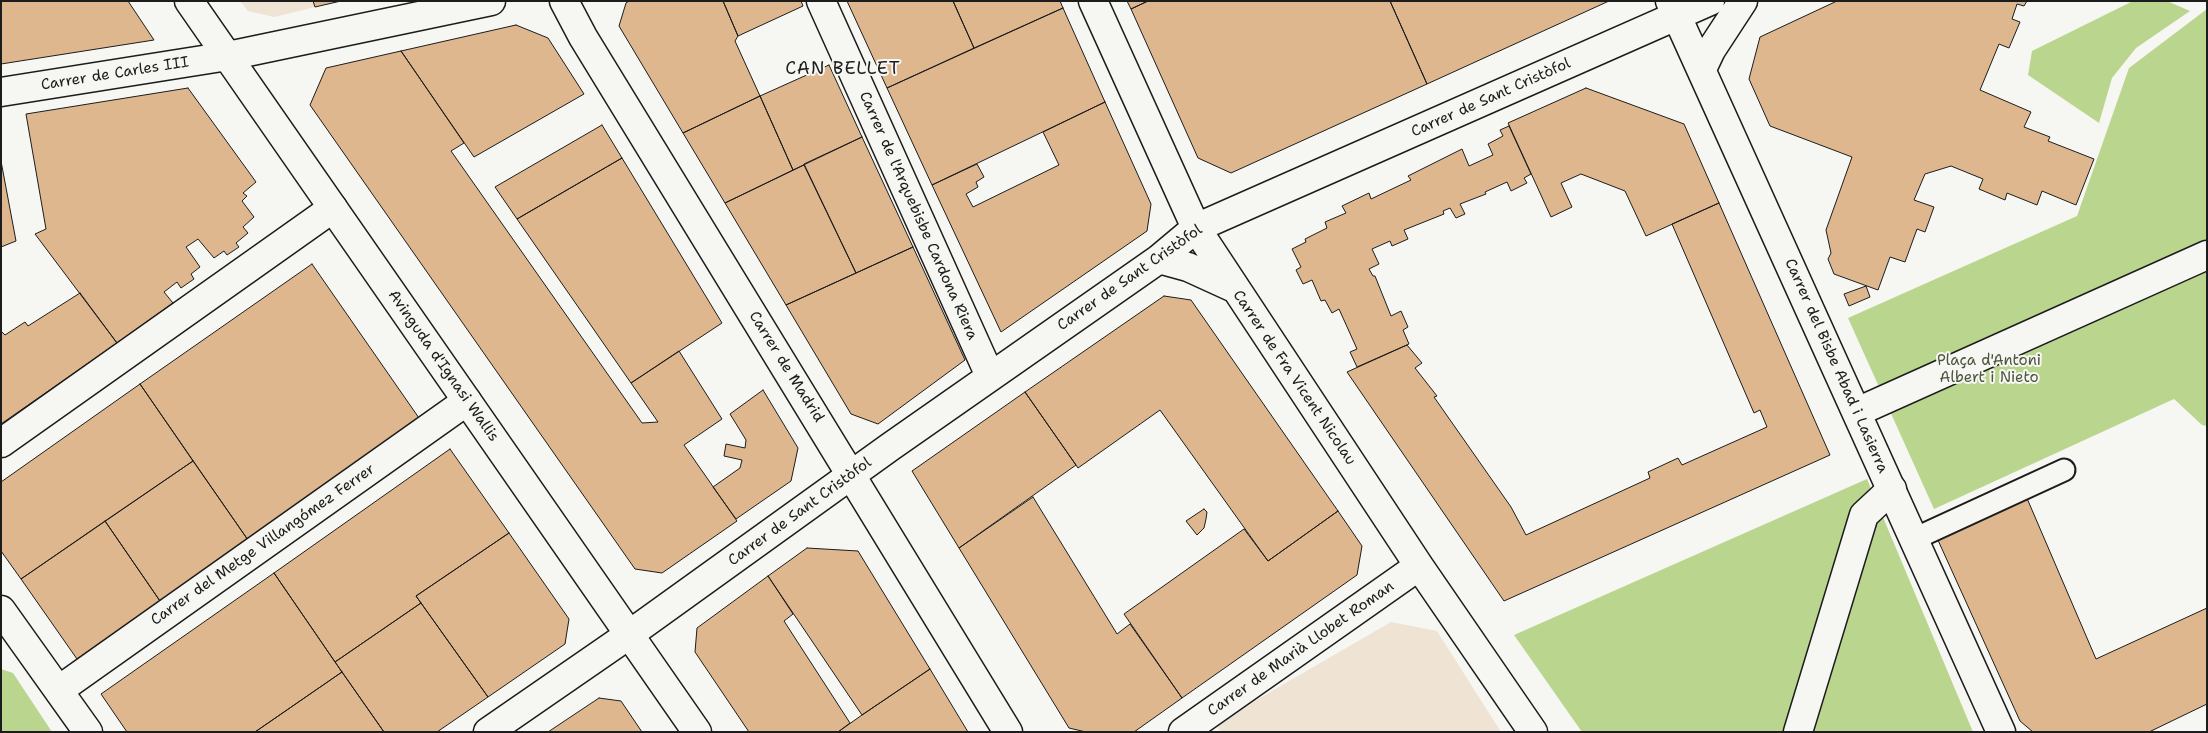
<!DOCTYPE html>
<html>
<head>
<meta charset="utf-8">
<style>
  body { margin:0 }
  #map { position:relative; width:2208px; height:733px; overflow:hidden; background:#f6f6f2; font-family:"Shantell Sans",sans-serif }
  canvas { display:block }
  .frame { position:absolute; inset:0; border:2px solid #1c1c1c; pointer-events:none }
</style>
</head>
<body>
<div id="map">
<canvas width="2208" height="733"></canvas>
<div class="frame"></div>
</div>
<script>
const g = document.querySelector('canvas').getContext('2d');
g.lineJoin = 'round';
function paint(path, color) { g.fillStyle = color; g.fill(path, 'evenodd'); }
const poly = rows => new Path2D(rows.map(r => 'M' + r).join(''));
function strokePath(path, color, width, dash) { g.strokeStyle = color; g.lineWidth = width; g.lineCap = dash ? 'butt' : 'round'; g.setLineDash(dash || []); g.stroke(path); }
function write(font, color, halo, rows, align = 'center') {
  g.font = font + ' "Shantell Sans",sans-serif'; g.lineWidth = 4; g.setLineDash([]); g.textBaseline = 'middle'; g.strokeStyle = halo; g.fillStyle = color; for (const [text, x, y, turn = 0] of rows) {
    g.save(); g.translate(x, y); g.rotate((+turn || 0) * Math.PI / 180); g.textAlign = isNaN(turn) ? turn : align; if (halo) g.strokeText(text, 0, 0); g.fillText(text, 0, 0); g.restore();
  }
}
paint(poly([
  [240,1,341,1,274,17,248,11],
  [1391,622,1437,631,1501,732,1221,732,1215,724]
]), '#efe3d4');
paint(poly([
  [2133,1,2167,1,2190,11,2136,48,2112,78,2099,123,2028,75,2032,51],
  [2207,9,2207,426,2202,425,2174,399,1934,509,1848,318,2077,216,2129,68],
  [1867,479,1973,732,1582,732,1514,635],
  [1,669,13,673,52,732,1,732]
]), '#bad68e');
const building = poly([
  [1,1,128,1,154,40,1,64,1,1],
  [313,1,341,1,315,7,313,1],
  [629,1,723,1,738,36,735,41,760,96,683,133,619,26,626,3,629,1],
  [723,1,801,1,803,6,738,36,723,1],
  [847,1,953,1,974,48,887,88,847,1],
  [953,1,1060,1,1063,8,974,48,953,1],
  [1127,1,1148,1,1131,9,1127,1],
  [1148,1,1390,1,1427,84,1231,173,1198,158,1131,9,1148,1],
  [1390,1,1609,1,1427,84,1390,1],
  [1837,1,2027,1,2024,6,2017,4,2012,19,2020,22,2009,48,1999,44,1980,90,2031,112,2024,127,2050,137,2048,141,2094,159,2076,205,2042,191,2037,205,2007,193,2005,200,1979,189,1983,179,1951,166,1925,174,1914,200,1934,207,1925,232,1917,229,1905,262,1890,257,1878,290,1834,274,1828,259,1831,253,1826,230,1852,157,1770,126,1749,79,1760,37,1837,1],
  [1063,8,1105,102,932,185,887,88,1063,8],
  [516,25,548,38,584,94,474,157,401,51,516,25],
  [401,51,464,143,451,151,642,423,658,422,631,383,679,351,722,419,684,445,737,521,662,573,635,569,310,105,326,68,401,51],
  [829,65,862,137,793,170,760,96,829,65],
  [188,88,256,182,243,193,247,196,242,201,254,217,243,227,248,233,236,243,239,247,227,255,224,251,214,258,198,239,186,247,200,267,191,274,194,279,181,288,177,282,164,292,173,303,117,343,35,234,46,229,26,114,188,88],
  [1586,88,1684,124,1719,203,1646,236,1625,191,1581,174,1561,183,1572,207,1551,217,1508,123,1586,88],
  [760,96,793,170,725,203,683,133,760,96],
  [1105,102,1151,204,1147,231,1001,332,932,185,977,164,984,177,976,182,978,187,966,194,973,207,1059,165,1043,132,1105,102],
  [602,125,622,158,517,219,495,187,602,125],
  [1509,126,1531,174,1524,178,1527,183,1511,191,1507,182,1485,192,1486,194,1460,204,1465,214,1456,218,1450,208,1443,211,1444,214,1404,230,1408,239,1392,246,1390,241,1372,249,1379,264,1369,269,1373,276,1375,276,1391,316,1401,311,1408,327,1403,330,1409,344,1357,367,1350,352,1357,349,1339,309,1332,313,1325,300,1321,301,1312,280,1303,284,1296,270,1301,267,1292,249,1306,242,1305,239,1327,228,1325,222,1346,213,1342,206,1369,193,1371,199,1411,180,1408,176,1462,149,1469,166,1493,155,1488,144,1503,136,1500,130,1509,126],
  [862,137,913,247,856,273,804,164,862,137],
  [622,158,722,323,631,383,517,219,622,158],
  [1,161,16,241,1,247,1,161],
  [804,165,856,273,786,305,725,203,804,165],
  [1719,203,1830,455,1504,601,1347,372,1407,345,1422,363,1415,368,1437,396,1434,397,1511,507,1526,535,1650,478,1648,472,1678,458,1682,465,1767,427,1760,410,1754,413,1672,224,1719,203],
  [913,247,965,360,878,424,851,414,786,305,913,247],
  [312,264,419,418,248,540,140,384,312,264],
  [1866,286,1870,297,1849,306,1844,294,1866,286],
  [80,293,117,343,1,424,1,331,5,335,25,322,28,326,80,293],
  [1164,296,1191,300,1338,511,1268,561,1160,410,1078,468,1025,392,1164,296],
  [140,384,193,461,21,579,1,551,1,482,140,384],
  [763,390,798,448,791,481,736,519,713,487,740,468,742,460,724,456,726,444,745,448,746,440,730,414,763,390],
  [1025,392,1076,465,959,548,912,471,1025,392],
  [450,449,509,533,416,596,421,603,335,662,274,573,450,449],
  [193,461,248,540,160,601,105,521,193,461],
  [2026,496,2096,659,2207,608,2207,704,2149,732,2033,732,2020,721,1937,538,2026,496],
  [1033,497,1117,634,1130,624,1182,698,1134,732,1086,732,1069,728,959,548,1033,497],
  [1204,509,1207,512,1206,519,1204,528,1197,535,1186,521,1204,509],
  [1338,511,1362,546,1357,575,1182,698,1124,614,1244,529,1268,561,1338,511],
  [105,521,160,601,77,659,21,579,105,521],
  [509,533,569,619,565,644,488,697,416,596,509,533],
  [807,548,858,551,930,669,862,715,768,576,807,548],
  [274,573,342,672,255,732,127,732,101,694,274,573],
  [768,576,793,614,784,621,850,723,838,732,749,732,695,652,697,628,768,576],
  [421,603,488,697,437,732,384,732,335,662,421,603],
  [930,669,968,732,838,732,862,715,930,669],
  [342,672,384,732,255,732,342,672],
  [599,698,621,701,642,732,548,732,599,698]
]);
paint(building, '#deb78f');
strokePath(building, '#1c1c1c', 1);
const service = poly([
  [1914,539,2064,470]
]);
const pedestrian = poly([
  [1857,412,2207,255],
  [1798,732,1864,515,1892,489]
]);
const minor = poly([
  [564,1,583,37,1008,732],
  [821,1,990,376],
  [1093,1,1196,228,1419,566,1533,732],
  [1670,1,2001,732],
  [1702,69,1711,50,1743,1],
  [1,92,228,56,491,1],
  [1159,259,1188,267,1234,288],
  [1,443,333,208],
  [1,610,88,732],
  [59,690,467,401],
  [488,732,630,634,890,447,1159,259,1196,228,1710,1],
  [1183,732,1419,566]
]);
const tertiary = poly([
  [189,1,697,732]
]);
strokePath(service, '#1c1c1c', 25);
strokePath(pedestrian, '#1c1c1c', 31);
strokePath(minor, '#1c1c1c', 31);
strokePath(tertiary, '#1c1c1c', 31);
strokePath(service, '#f6f6f2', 21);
strokePath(pedestrian, '#f6f6f2', 28);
strokePath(minor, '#f6f6f2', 28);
strokePath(tertiary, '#f6f6f2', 28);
write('15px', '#1c1c1c', '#f6f6f2', [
  ["Carrer de Carles III",115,74,-9],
  ["Carrer de Sant Cristòfol",1491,98,-24],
  ["Carrer de l'Arquebisbe Cardona Riera",918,216,66],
  ["Carrer de Sant Cristòfol",1130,278,-35],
  ["Avinguda d'Ignasi Wallis",443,366,55],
  ["Carrer del Bisbe Abad i Lasierra",1836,366,66],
  ["Carrer de Madrid",786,367,58],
  ["Carrer de Fra Vicent Nicolau",1294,378,56],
  ["Carrer de Sant Cristòfol",800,512,-36],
  ["Carrer del Metge Villangómez Ferrer",263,545,-35],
  ["Carrer de Marià Llobet Roman",1301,649,-35]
]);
write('15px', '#4b543e', '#f6f6f2', [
  ["Plaça d'Antoni",1989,361],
  ["Albert i Nieto",1989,378]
]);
g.letterSpacing = '1px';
write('18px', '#1c1c1c', '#f6f6f2', [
  ["CAN BELLET",843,69]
]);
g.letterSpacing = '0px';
</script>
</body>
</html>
